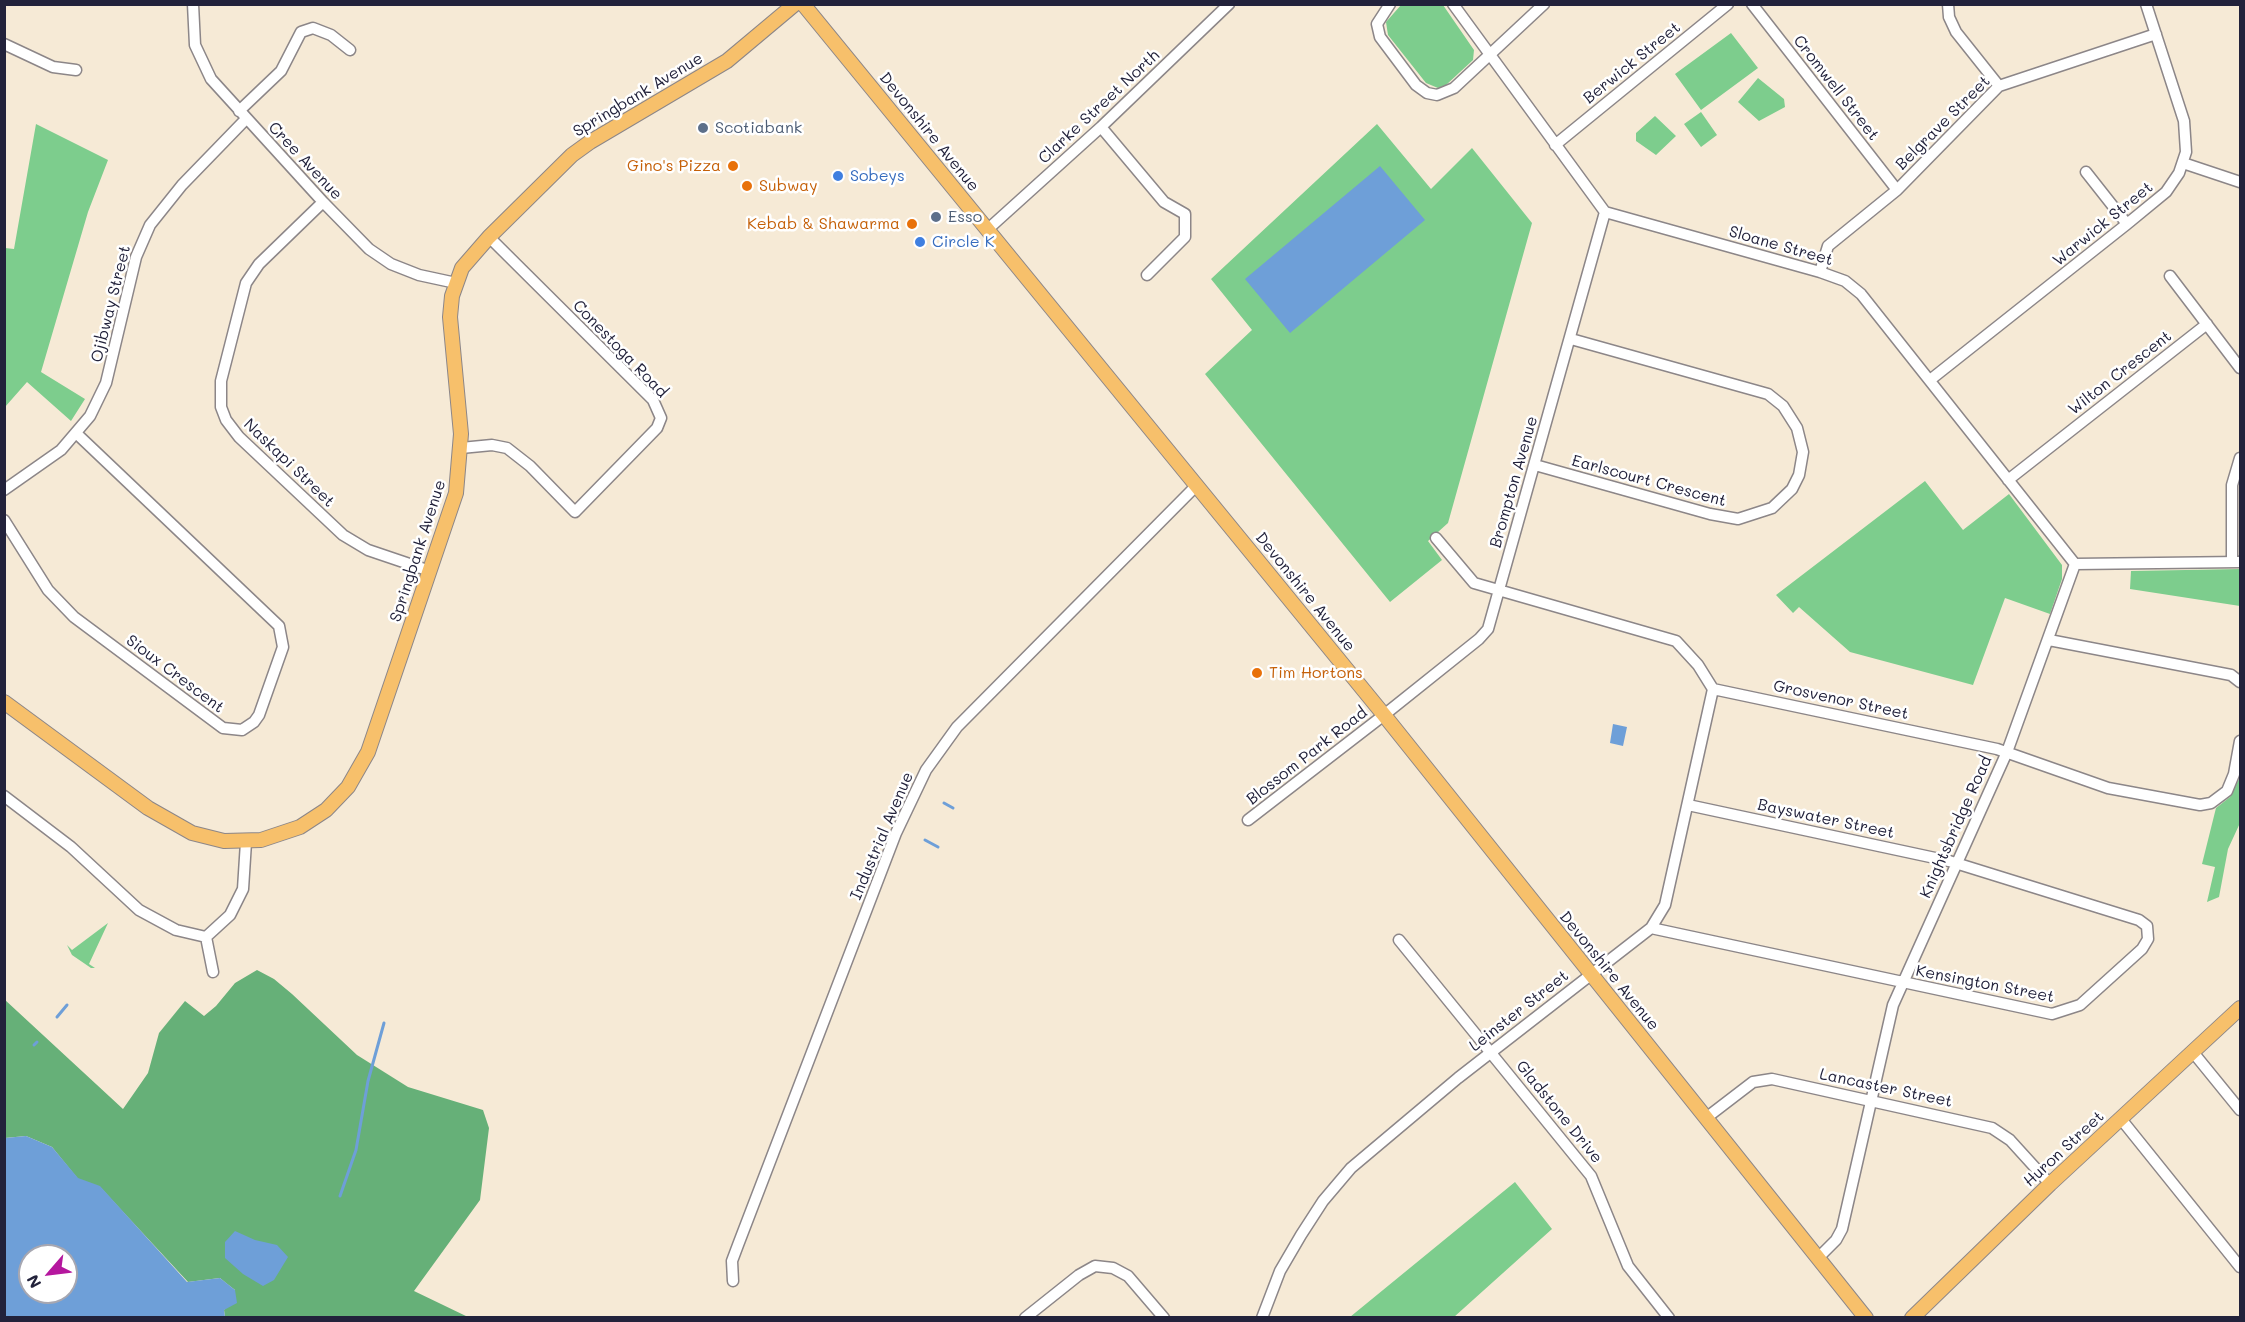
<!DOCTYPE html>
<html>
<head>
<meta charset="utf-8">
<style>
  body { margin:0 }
  #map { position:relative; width:2245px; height:1322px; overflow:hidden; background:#f6ead6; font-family:Mali,sans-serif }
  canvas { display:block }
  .frame { position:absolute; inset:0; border:6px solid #22223b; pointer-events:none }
  .north { position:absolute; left:18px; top:1244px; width:60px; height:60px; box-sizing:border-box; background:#fff; border:2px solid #a7a7b1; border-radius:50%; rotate:242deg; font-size:16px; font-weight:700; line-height:24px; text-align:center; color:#22223b }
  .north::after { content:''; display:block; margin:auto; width:21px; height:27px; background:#b5179e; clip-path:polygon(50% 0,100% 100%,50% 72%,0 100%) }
</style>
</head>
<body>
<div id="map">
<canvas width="2245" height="1322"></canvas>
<div class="frame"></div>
<div class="north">N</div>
</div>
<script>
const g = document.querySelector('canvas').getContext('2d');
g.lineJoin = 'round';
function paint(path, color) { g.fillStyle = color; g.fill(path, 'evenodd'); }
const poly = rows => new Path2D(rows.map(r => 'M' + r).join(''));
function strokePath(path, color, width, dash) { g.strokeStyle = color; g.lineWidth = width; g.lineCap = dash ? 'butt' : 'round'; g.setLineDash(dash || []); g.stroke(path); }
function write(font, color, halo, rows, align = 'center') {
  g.font = font + ' Mali,sans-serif'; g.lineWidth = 5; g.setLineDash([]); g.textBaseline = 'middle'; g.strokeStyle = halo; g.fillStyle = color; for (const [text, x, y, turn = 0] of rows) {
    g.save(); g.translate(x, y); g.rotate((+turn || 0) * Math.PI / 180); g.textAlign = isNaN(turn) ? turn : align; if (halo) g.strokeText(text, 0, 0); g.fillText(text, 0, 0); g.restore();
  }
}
paint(poly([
  [1401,5,1443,5,1474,50,1473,60,1446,85,1438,88,1426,83,1388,35,1386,22],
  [1731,33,1758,68,1701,110,1675,74],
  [1758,78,1784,99,1785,107,1759,121,1738,102],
  [1701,112,1717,135,1701,147,1684,124],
  [1655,116,1676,136,1656,155,1636,141,1636,133],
  [36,124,108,160,88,212,41,372,85,399,71,421,27,382,5,407,5,248,14,249],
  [1377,124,1431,189,1472,148,1532,223,1448,523,1428,541,1442,560,1390,602,1205,374,1252,330,1211,279],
  [1925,481,1963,530,2009,494,2062,565,2062,579,2050,614,2005,598,1973,685,1850,652,1799,607,1793,613,1776,595],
  [2240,569,2240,606,2130,589,2131,571],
  [2240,777,2240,823,2228,849,2219,897,2207,902,2215,867,2202,864,2216,808,2230,797],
  [108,923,89,964,95,968,91,968,72,955,67,945,72,950],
  [1515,1182,1552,1229,1454,1317,1350,1317]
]), '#7dcd8d');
paint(poly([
  [257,970,274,979,292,994,357,1055,408,1087,483,1110,489,1128,480,1200,414,1291,468,1317,225,1317,224,1310,235,1290,226,1283,220,1278,188,1282,100,1187,78,1179,52,1147,26,1136,5,1138,4,999,123,1109,148,1073,159,1033,185,1001,204,1016,216,1006,235,983]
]), '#66b078');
paint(poly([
  [1380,166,1425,220,1290,333,1245,279],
  [1613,724,1627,727,1623,746,1610,743],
  [26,1136,52,1147,78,1178,100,1186,187,1282,220,1278,235,1290,237,1303,224,1310,225,1317,5,1317,5,1138],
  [30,1256,66,1256,66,1292,30,1292],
  [235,1231,255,1240,277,1245,288,1257,274,1280,263,1286,243,1274,225,1258,225,1242]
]), '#6e9fd8');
strokePath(poly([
  [944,803,953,808],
  [925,840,938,847],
  [57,1017,67,1005],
  [34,1045,37,1042],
  [340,1196,356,1150,368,1081,384,1023]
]), '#6e9fd8', 3);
const minor = poly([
  [193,4,195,45,211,79,323,202,369,249,391,264,419,275,456,283],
  [1390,4,1377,24,1380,37,1416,85,1427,93,1437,95,1454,88,1544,4],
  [1453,4,1605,212,1820,272,1845,281,1861,294,2075,564],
  [1752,4,1897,190],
  [1948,4,1949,17,1956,32,1999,86],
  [4,44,53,67,76,70],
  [239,111,281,71,301,32,313,28,331,35,350,50],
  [1101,127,1164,202,1185,214,1185,237,1147,275],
  [1555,145,1728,4],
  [2183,163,2240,182],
  [2086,172,2127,224],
  [323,202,259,264,246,283,221,381,221,407,226,420,239,437,343,535,368,550,430,571],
  [987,230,1101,127,1229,4],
  [1820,272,1828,246,1897,190,1999,86,2156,34],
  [2170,276,2240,368],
  [1930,380,2127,224,2166,192,2179,173,2186,152,2184,121,2146,4],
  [461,448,492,445,507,448,530,466,575,512,657,428,661,418,653,400,489,237],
  [1535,465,1710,514,1738,519,1772,508,1792,489,1799,475,1803,452,1797,428,1783,406,1768,394,1571,339],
  [2008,480,2207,324],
  [4,490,61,450,90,416,106,383,136,257,150,225,182,185,246,119],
  [4,520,48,590,74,617,223,728,242,730,254,722,259,715,283,647,279,626,77,434],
  [1436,538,1474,583,1676,641,1698,665,1713,689],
  [2232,562,2232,485,2240,458],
  [2075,564,2240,562],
  [2049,640,2231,675,2240,682],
  [1713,689,1997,749,2108,788,2200,805,2211,803,2227,791,2234,774,2240,741],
  [4,796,71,847,139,910,176,930,206,937],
  [1248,820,1384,715,1479,639,1488,629,1605,212],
  [1651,928,2052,1014,2080,1005,2142,949,2148,939,2147,926,2139,920,1949,861,1688,805],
  [1399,940,1591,1176,1628,1266,1669,1318],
  [213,972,206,937,230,915,243,889,246,842],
  [2192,1051,2240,1110],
  [1706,1118,1753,1082,1772,1079,1992,1128,2010,1140,2050,1184],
  [2121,1119,2240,1267],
  [1818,1258,1836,1240,1842,1229,1893,1005,2007,752,2075,564],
  [733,1281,732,1261,738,1245,896,833,926,770,957,727,1196,486],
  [1025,1318,1079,1275,1095,1266,1113,1268,1128,1276,1164,1318],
  [1262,1318,1280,1271,1301,1235,1323,1201,1351,1168,1458,1078,1651,928,1665,905,1713,689]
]);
const major = poly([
  [803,4,1384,715,1866,1318],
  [4,702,148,808,192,833,224,841,261,840,300,827,326,810,348,787,368,752,456,493,461,434,450,317,452,296,462,268,489,237,572,155,590,142,727,61,795,4],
  [1912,1318,2050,1184,2240,1008]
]);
strokePath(minor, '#8c8688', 13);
strokePath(major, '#8c8688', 16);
strokePath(minor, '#fff', 10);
strokePath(major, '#f7c06b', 14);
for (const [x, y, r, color] of [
  [703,128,6,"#5c6f8a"],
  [733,166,6,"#e8710a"],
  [838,176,6,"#3f7fe0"],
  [747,186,6,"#e8710a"],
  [936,217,6,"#5c6f8a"],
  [912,224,6,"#e8710a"],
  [920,242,6,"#3f7fe0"],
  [1257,673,6,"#e8710a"]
]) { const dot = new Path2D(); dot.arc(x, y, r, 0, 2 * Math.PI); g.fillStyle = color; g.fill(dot); strokePath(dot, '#fff', 2); }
write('16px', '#22223b', '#fff', [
  ["Berwick Street",1632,63,-39],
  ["Cromwell Street",1836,88,52],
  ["Springbank Avenue",638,95,-31],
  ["Clarke Street North",1099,107,-43],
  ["Belgrave Street",1943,123,-45],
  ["Devonshire Avenue",929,132,51],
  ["Cree Avenue",305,161,47],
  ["Warwick Street",2103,224,-39],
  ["Sloane Street",1781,246,16],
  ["Ojibway Street",111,304,-76],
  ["Conestoga Road",620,349,46],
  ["Wilton Crescent",2120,373,-38],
  ["Naskapi Street",289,463,44],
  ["Earlscourt Crescent",1649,481,15],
  ["Brompton Avenue",1514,482,-74],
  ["Springbank Avenue",418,551,-72],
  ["Devonshire Avenue",1305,592,51],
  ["Sioux Crescent",175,674,37],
  ["Grosvenor Street",1841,700,12],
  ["Blossom Park Road",1307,756,-38],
  ["Bayswater Street",1826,819,12],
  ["Knightsbridge Road",1956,827,-66],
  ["Industrial Avenue",882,836,-67],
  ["Devonshire Avenue",1609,971,51],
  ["Kensington Street",1985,984,11],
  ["Leinster Street",1519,1011,-38],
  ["Lancaster Street",1886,1088,12],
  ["Gladstone Drive",1559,1112,51],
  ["Huron Street",2064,1149,-43]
]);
write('16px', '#4e5e75', '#fff', [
  ["Scotiabank",715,128],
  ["Esso",948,217]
], 'left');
write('16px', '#c56008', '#fff', [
  ["Gino's Pizza",721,166],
  ["Subway",759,186,"left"],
  ["Kebab & Shawarma",900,224],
  ["Tim Hortons",1269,673,"left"]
], 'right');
write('16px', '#366cbe', '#fff', [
  ["Sobeys",850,176],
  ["Circle K",932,242]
], 'left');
</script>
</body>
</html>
